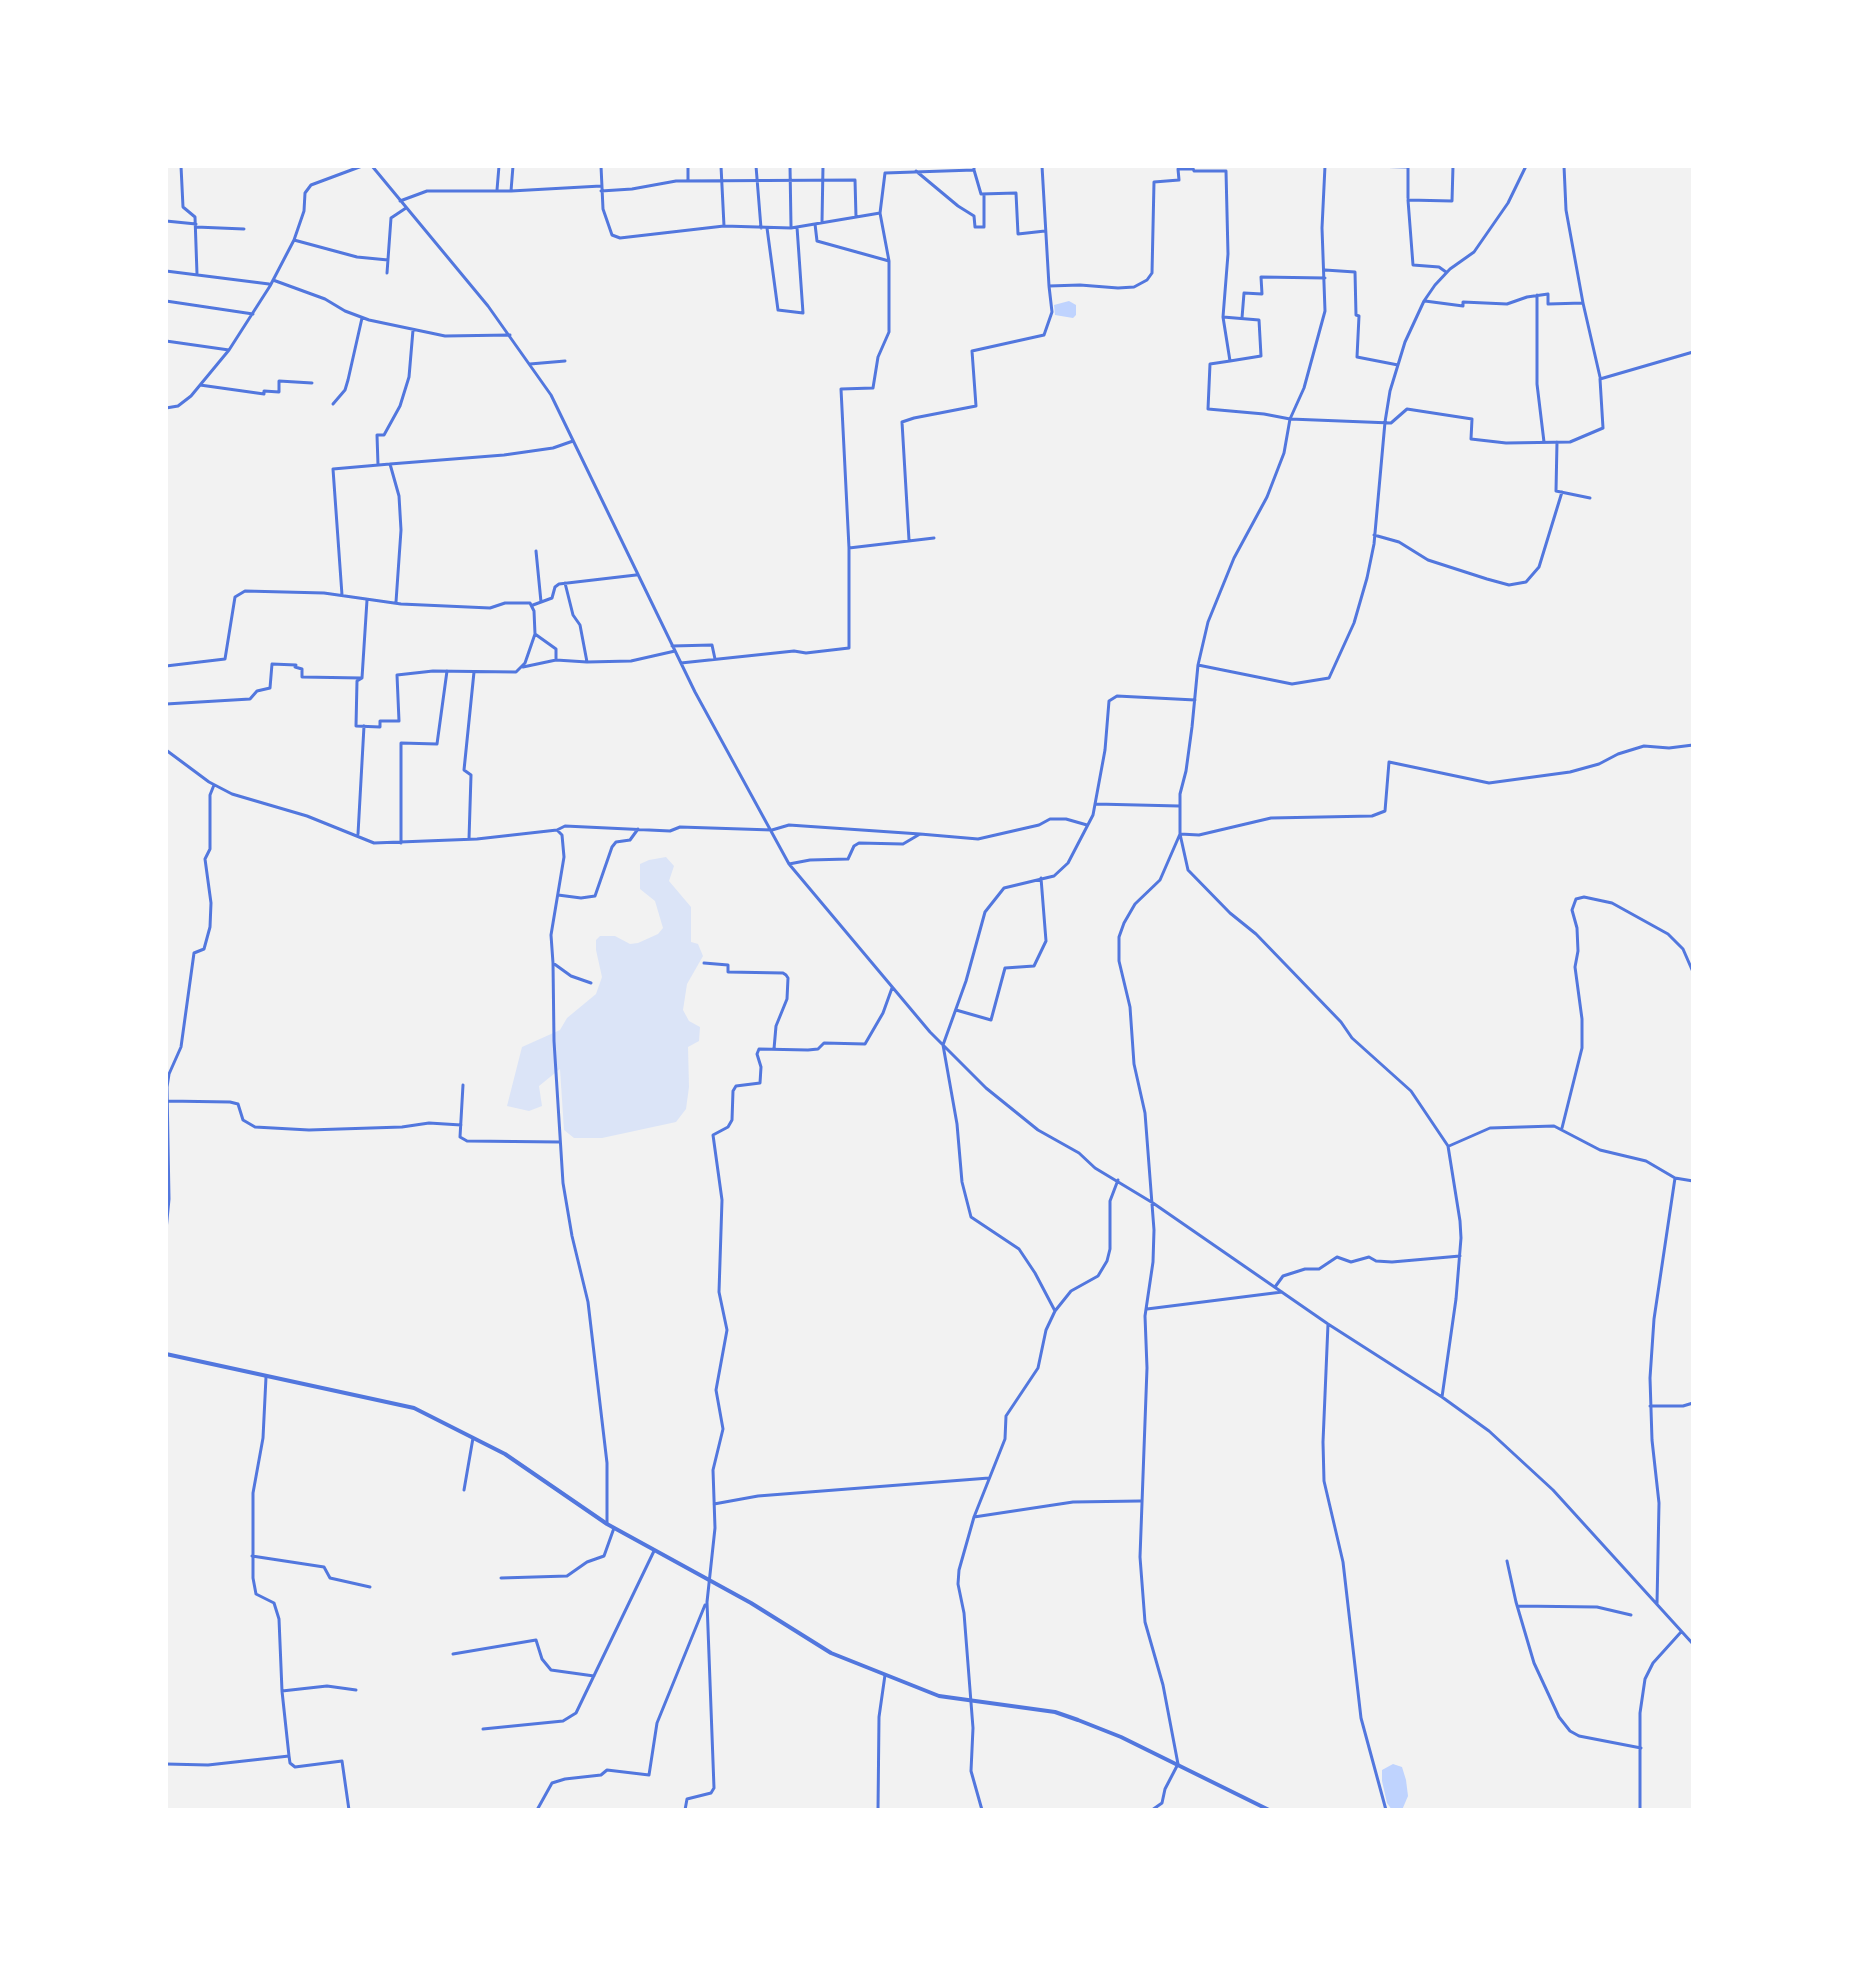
<!DOCTYPE html>
<html>
<head>
<meta charset="utf-8">
<style>
  body { margin:0 }
  #map { position:relative; width:1859px; height:1976px; overflow:hidden; background:#f2f2f2; font-family:"Source Sans 3",sans-serif }
  canvas { display:block }
  .frame { position:absolute; inset:0; border:168px solid #fff; pointer-events:none }
</style>
</head>
<body>
<div id="map">
<canvas width="1859" height="1976"></canvas>
<div class="frame"></div>
</div>
<script>
const g = document.querySelector('canvas').getContext('2d');
g.lineJoin = 'round';
function paint(path, color) { g.fillStyle = color; g.fill(path, 'evenodd'); }
const poly = rows => new Path2D(rows.map(r => 'M' + r).join(''));
function strokePath(path, color, width, dash) { g.strokeStyle = color; g.lineWidth = width; g.lineCap = dash ? 'butt' : 'round'; g.setLineDash(dash || []); g.stroke(path); }
paint(poly([
  [666,857,674,866,669,881,691,907,691,942,698,944,703,956,687,984,683,1010,689,1021,700,1027,699,1041,688,1047,689,1087,686,1109,676,1122,602,1138,574,1138,564,1130,560,1069,539,1086,542,1106,529,1111,507,1106,522,1047,560,1030,567,1018,596,994,602,977,596,950,596,940,600,936,615,936,630,944,638,943,658,934,663,928,655,901,640,889,640,864,649,860]
]), '#dbe4f7');
paint(poly([
  [1069,301,1076,305,1076,315,1073,318,1055,315,1054,305],
  [1393,1764,1402,1767,1406,1780,1408,1796,1402,1810,1392,1810,1387,1803,1382,1781,1382,1770]
]), '#bfd3fe');
strokePath(poly([
  [181,166,183,207,195,217,197,274],
  [372,166,488,306,551,395,695,692,789,864,930,1032,986,1088,1038,1130,1079,1153,1095,1168,1153,1203,1328,1324,1442,1397,1489,1431,1553,1490,1693,1644],
  [601,166,603,209,612,235,620,238,724,226,791,228,880,213,885,173,974,170,974,166],
  [688,166,688,181],
  [721,166,724,226],
  [756,166,761,228],
  [790,166,791,226],
  [1042,166,1049,286,1080,285,1118,288,1134,287,1147,280,1152,273,1154,182,1179,180,1178,169,1193,169],
  [1192,166,1194,171,1226,171,1228,254,1223,317,1230,361,1210,364,1208,409,1264,414,1290,419,1284,453,1267,497,1234,558,1208,622,1198,665,1192,727,1186,771,1180,794,1180,834,1188,870,1230,913,1256,934,1341,1022,1352,1038,1411,1091,1448,1146,1460,1221,1461,1238,1456,1299,1442,1397],
  [1325,166,1322,228,1325,311,1304,388,1290,419,1391,423,1407,409,1472,419,1471,439,1506,443,1570,442,1603,428,1600,379,1693,352],
  [1369,166,1408,167],
  [1408,166,1408,198],
  [974,170,981,194,1016,193,1018,234,1045,231],
  [916,171,958,206,974,216,975,227,984,227,984,194],
  [497,190,499,166],
  [511,191,513,166],
  [601,191,632,189,676,181,855,180,856,217],
  [400,201,427,191,511,191,601,186],
  [166,221,196,224],
  [822,222,823,166],
  [815,224,817,241,889,261],
  [196,227,244,229],
  [767,228,778,310,803,313,797,227],
  [294,240,357,257,388,260],
  [166,250,166,267],
  [1325,270,1355,272,1356,315,1359,316,1357,357,1398,365],
  [166,271,269,284],
  [1446,272,1439,267,1413,265,1408,200,1452,201,1453,166],
  [387,273,391,218,406,208],
  [273,280,325,299,345,311,369,320,445,336,510,335],
  [1537,295,1537,384,1544,442],
  [166,301,253,314],
  [1425,301,1463,306,1463,302,1507,304,1527,297,1548,294,1548,304,1583,303,1566,210,1564,166],
  [1583,303,1600,377],
  [1223,317,1259,320,1261,356,1230,361],
  [1242,318,1244,293,1262,294,1261,277,1325,278],
  [166,341,229,350,191,396,178,406,166,408],
  [229,350,270,286,294,240,304,211,305,193,311,185,362,166],
  [530,364,565,361],
  [200,385,264,394,264,391,279,392,279,381,312,383],
  [333,404,345,390,348,380,362,318],
  [1557,442,1556,491,1590,498],
  [378,465,377,435,384,435,400,406,409,377,413,330],
  [1374,535,1399,542,1428,560,1487,579,1509,585,1526,582,1539,567,1562,492],
  [909,540,902,422,914,418,976,406,972,351,1044,335,1052,312,1049,286],
  [849,548,841,389,873,388,878,357,889,332,889,261,880,213],
  [536,551,541,602],
  [565,583,573,615,580,625,587,662],
  [342,595,333,469,390,464],
  [367,600,362,678,357,681,356,726,380,727,380,721,399,721,397,675,433,671,516,672,525,663,535,634],
  [396,602,401,530,399,496,390,464,504,455,553,448,573,441],
  [533,605,552,598,555,587,559,584,636,575],
  [672,646,712,645,715,659],
  [681,663,794,651,806,653,849,648,849,548,934,538],
  [1198,665,1292,684,1329,678,1354,623,1367,578,1374,544,1385,422,1390,391,1405,342,1424,301,1435,285,1450,269,1474,252,1508,203,1526,166],
  [166,666,225,659,235,597,245,591,324,593,401,604,490,608,505,603,530,603,534,611,535,634,556,649,556,660,587,662,631,661,675,651],
  [523,667,556,660],
  [166,704,250,699,257,691,270,688,272,664,296,665,295,667,302,669,302,677,361,678],
  [166,750,209,782,232,794,307,816,374,843,477,839,557,830,565,826,670,831,680,827,772,830,789,825,920,834],
  [1096,804,1179,806],
  [557,830,562,835,564,857,551,935,553,963,571,976,591,983],
  [358,834,364,726],
  [469,839,471,775,464,770,474,672],
  [401,843,401,743,437,744,447,671],
  [789,864,810,860,848,859,854,846,859,843,903,844,920,834,978,839,1039,825,1050,819,1066,819,1087,825],
  [558,895,581,898,595,896,612,847,616,842,630,840,638,829],
  [553,963,554,1041,563,1183,572,1236,588,1302,607,1463,607,1523],
  [704,963,728,965,728,972,783,973,786,975,788,978,787,999,776,1026,774,1049],
  [956,1010,991,1020,1005,968,1034,966,1046,941,1041,878],
  [463,1085,460,1137,467,1141,560,1142],
  [167,1101,230,1102,238,1104,243,1120,255,1127,309,1130,402,1127,429,1123,461,1125],
  [1562,1128,1582,1048,1582,1019,1575,967,1578,951,1577,928,1572,910,1576,899,1584,897,1612,903,1668,934,1683,949,1693,972],
  [1449,1146,1490,1128,1554,1126,1600,1150,1646,1161,1675,1178,1693,1181],
  [166,1230,169,1199,167,1087,169,1074,181,1047,194,953,204,949,210,927,211,903,205,859,210,849,210,795,214,785],
  [1275,1287,1283,1276,1305,1269,1319,1269,1337,1257,1351,1262,1369,1257,1376,1261,1392,1262,1460,1256],
  [1147,1309,1282,1292],
  [1055,1311,1035,1273,1019,1249,971,1217,962,1182,957,1124,943,1045,966,981,985,912,1004,888,1054,876,1068,863,1093,815,1105,750,1109,701,1117,696,1195,700],
  [1328,1324,1323,1442,1324,1481,1343,1562,1361,1718,1386,1810],
  [266,1377,263,1438,253,1493,253,1578,256,1594,274,1603,279,1619,282,1691,289,1756],
  [1650,1406,1683,1406,1693,1403],
  [464,1490,473,1438],
  [714,1504,758,1496,989,1478],
  [974,1517,1073,1502,1140,1501],
  [252,1556,324,1567,330,1578,370,1587],
  [1507,1561,1516,1602,1534,1663,1559,1717,1570,1731,1579,1736,1641,1748],
  [501,1578,567,1576,587,1562,604,1556,614,1528],
  [1657,1604,1659,1503,1652,1440,1650,1378,1654,1319,1675,1178],
  [1518,1606,1597,1607,1631,1615],
  [453,1654,536,1640,542,1659,551,1670,594,1676],
  [282,1691,327,1686,356,1690],
  [483,1729,563,1721,576,1713,654,1551],
  [166,1764,208,1765,289,1756,290,1763,295,1767,342,1761,349,1810],
  [537,1810,552,1783,565,1779,601,1775,607,1770,649,1775,657,1723,705,1605],
  [685,1810,687,1799,711,1793,714,1788,707,1602,715,1528,713,1470,723,1429,716,1390,727,1330,719,1292,722,1200,713,1135,728,1127,732,1120,733,1091,736,1086,760,1083,761,1067,757,1054,759,1049,808,1050,818,1049,824,1043,865,1044,883,1013,892,988],
  [878,1810,879,1717,885,1675],
  [982,1810,971,1771,973,1728,964,1613,958,1584,959,1570,974,1517,1005,1439,1006,1416,1038,1368,1046,1330,1055,1311,1071,1291,1098,1276,1107,1261,1110,1249,1110,1201,1118,1180],
  [1152,1810,1162,1803,1165,1789,1178,1764,1163,1685,1145,1622,1140,1557,1147,1368,1145,1316,1153,1262,1154,1230,1145,1113,1134,1064,1130,1007,1119,961,1119,937,1124,923,1135,904,1160,880,1180,834,1199,835,1271,818,1372,816,1385,811,1389,762,1489,783,1570,772,1599,764,1618,754,1644,746,1669,748,1693,745],
  [1640,1810,1640,1713,1645,1679,1653,1663,1681,1632]
]), '#5277de', 3);
strokePath(poly([
  [166,1354,414,1408,505,1454,607,1524,751,1603,831,1653,939,1696,1055,1712,1078,1720,1121,1737,1269,1810]
]), '#5277de', 4);
</script>
</body>
</html>
